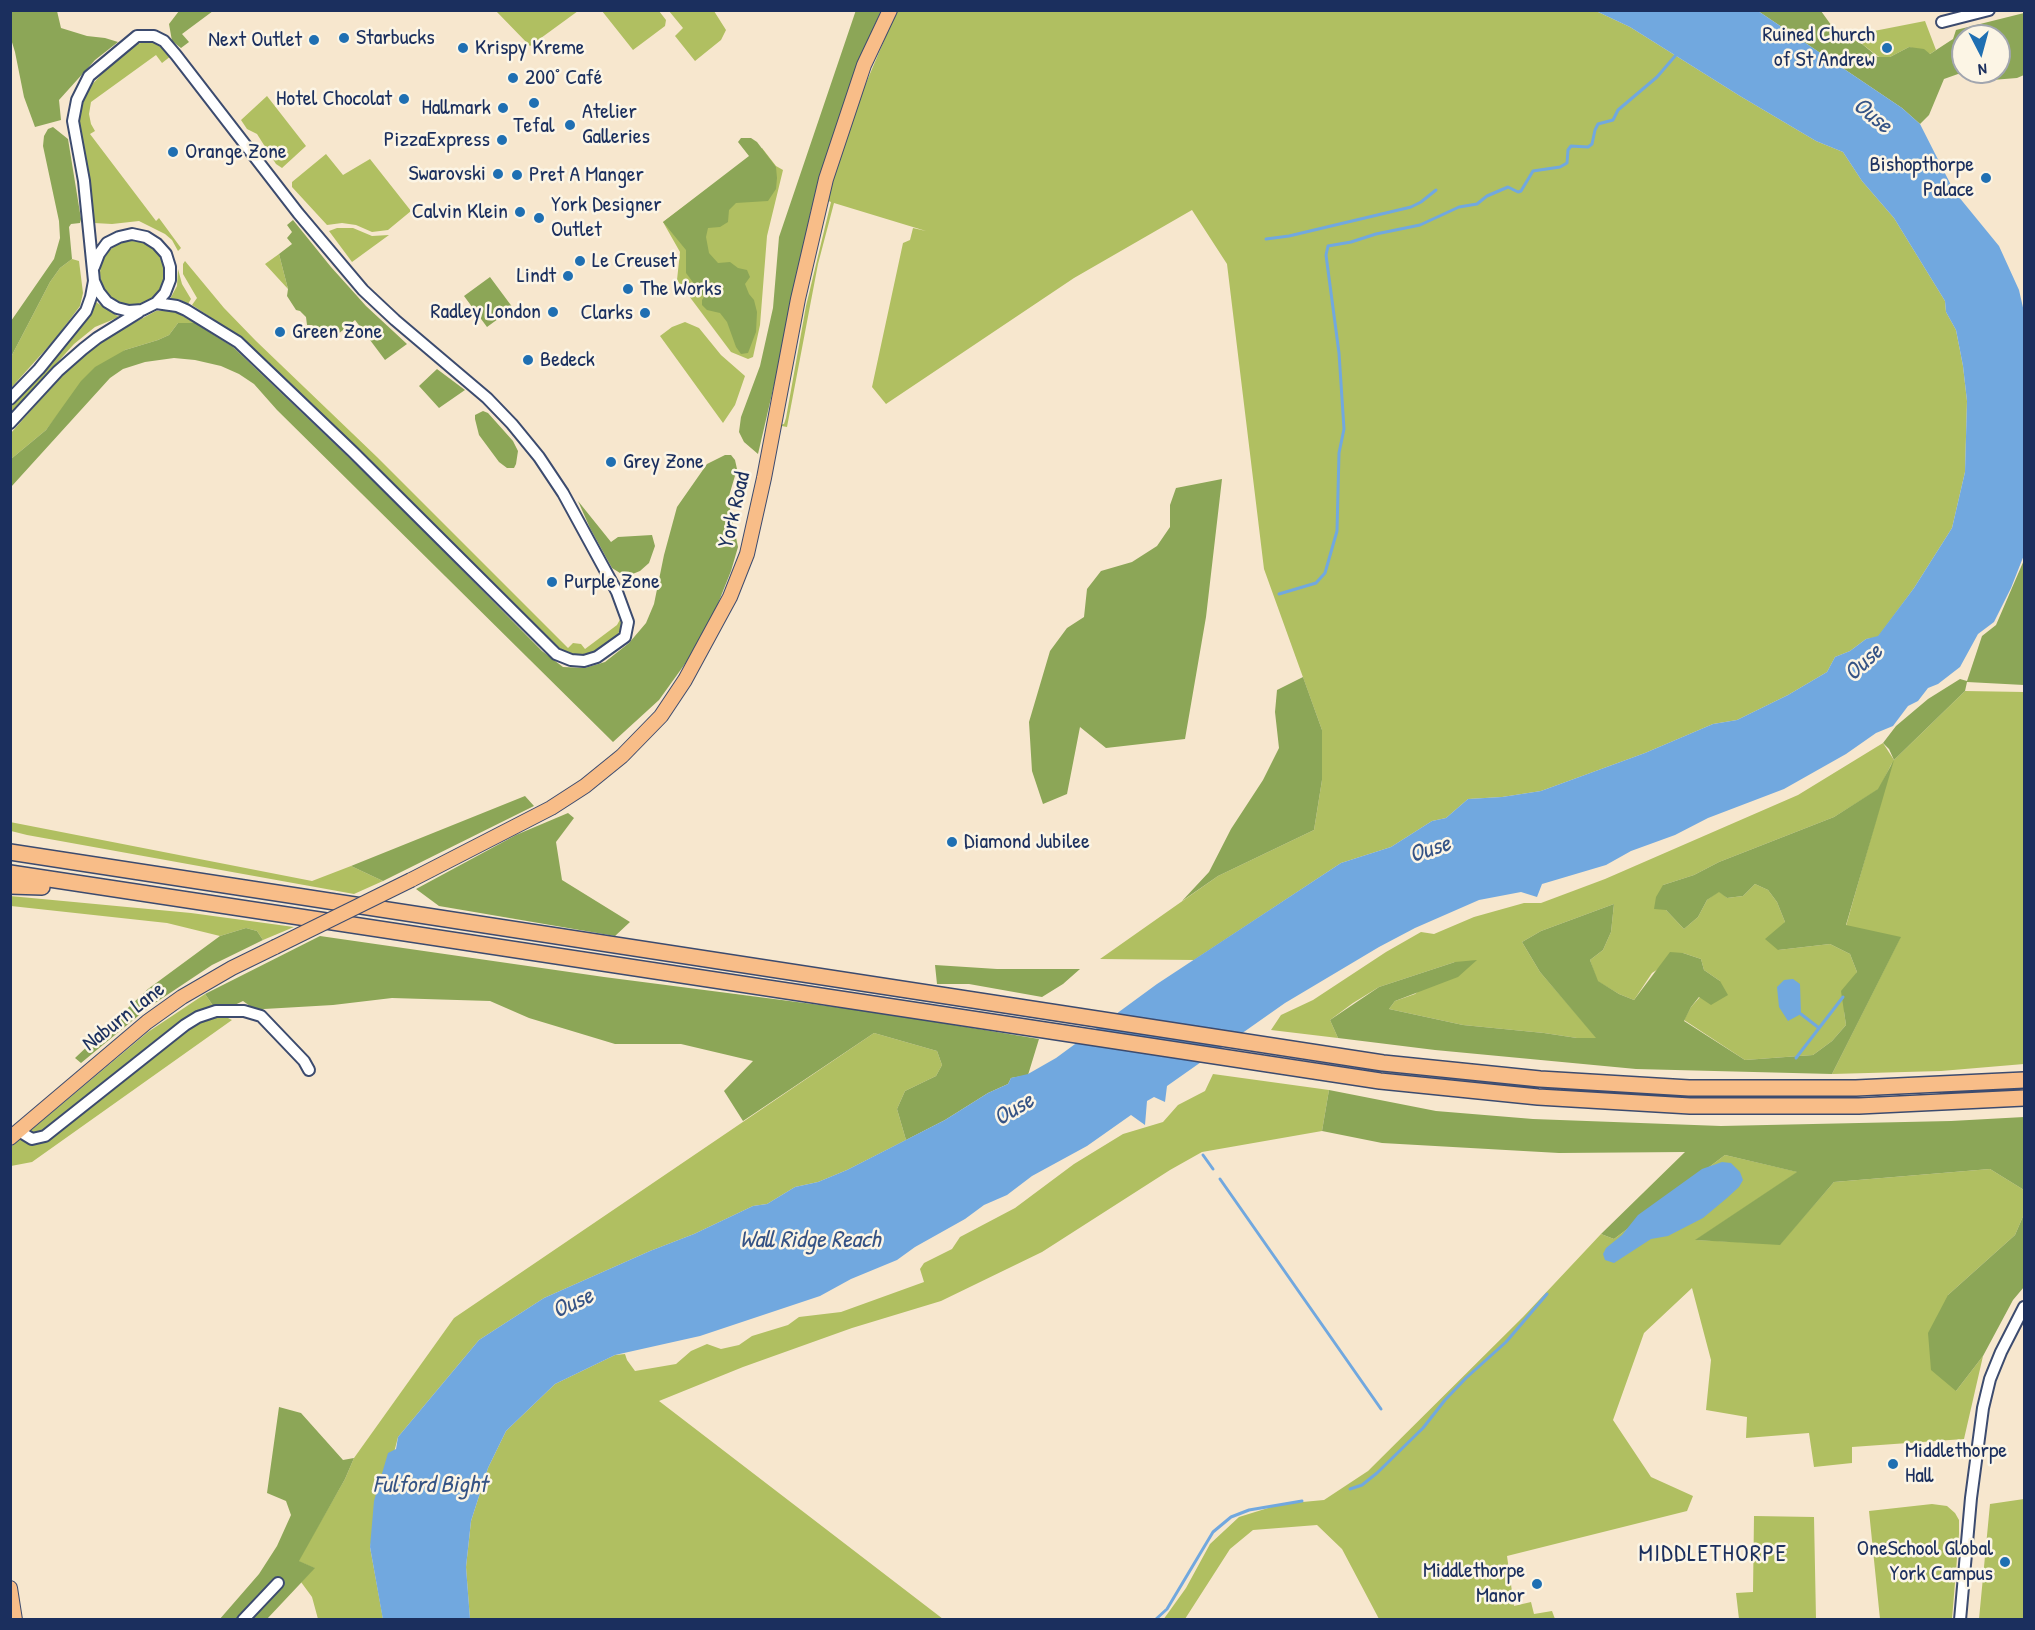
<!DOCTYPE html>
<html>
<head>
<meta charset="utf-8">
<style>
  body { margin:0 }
  #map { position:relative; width:2035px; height:1630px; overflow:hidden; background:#f7e7ce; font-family:"Patrick Hand",sans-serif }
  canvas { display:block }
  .frame { position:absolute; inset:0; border:12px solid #1b2f5e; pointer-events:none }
  .north { position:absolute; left:1951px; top:24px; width:60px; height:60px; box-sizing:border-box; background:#fcf5e5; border:2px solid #a2a6af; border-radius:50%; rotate:174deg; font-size:16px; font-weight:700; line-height:24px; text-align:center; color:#1b2f5e }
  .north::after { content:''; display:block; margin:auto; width:21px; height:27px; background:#1f6fb2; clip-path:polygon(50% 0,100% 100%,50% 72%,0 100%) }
</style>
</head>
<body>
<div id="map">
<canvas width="2035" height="1630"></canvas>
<div class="frame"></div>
<div class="north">N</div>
</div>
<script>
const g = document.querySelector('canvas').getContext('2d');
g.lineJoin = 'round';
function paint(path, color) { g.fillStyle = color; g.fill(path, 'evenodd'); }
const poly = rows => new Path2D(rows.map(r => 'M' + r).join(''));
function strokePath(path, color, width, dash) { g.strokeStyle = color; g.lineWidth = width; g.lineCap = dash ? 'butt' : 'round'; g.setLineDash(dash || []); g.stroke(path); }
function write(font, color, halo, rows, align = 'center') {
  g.font = font + ' "Patrick Hand",sans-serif'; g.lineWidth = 5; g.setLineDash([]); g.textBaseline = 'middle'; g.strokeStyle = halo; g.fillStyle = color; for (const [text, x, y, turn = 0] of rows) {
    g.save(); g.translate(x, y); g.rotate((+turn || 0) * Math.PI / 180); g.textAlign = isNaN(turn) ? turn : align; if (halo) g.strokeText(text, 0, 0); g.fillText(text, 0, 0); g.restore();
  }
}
paint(poly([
  [897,10,1596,11,1630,27,1740,96,1816,141,1843,152,1862,181,1894,218,1945,301,1946,312,1956,330,1963,366,1967,401,1965,472,1952,528,1914,588,1878,637,1866,639,1850,651,1835,657,1827,672,1788,695,1737,720,1713,724,1645,753,1541,791,1502,797,1468,799,1446,818,1432,821,1391,847,1341,863,1194,960,1100,959,1218,876,1314,830,1322,780,1322,730,1264,569,1227,264,1192,210,1074,278,886,404,872,387,903,243,910,240,913,228,926,231,834,203,818,264,787,427,776,425,784,424,786,418,806,306,831,202,826,200,847,128],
  [496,11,578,11,530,46],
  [602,11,659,11,666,20,665,26,633,50],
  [669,11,714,11,726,30,721,40,695,61,675,36,683,28],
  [1925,21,1936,50,1930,54,1909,47,1890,57,1879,57,1862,44,1874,31],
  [146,41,161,45,171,56,162,63,156,55,91,102,89,114,91,124,95,131,90,134,156,221,159,218,181,248,178,251,172,240,165,234,139,221,112,224,94,223,87,165,81,135,79,119,82,104,88,89,110,65,138,44],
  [267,96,306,146,282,168,276,164,257,134,247,129,241,120],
  [762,148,776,166,783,170,767,236,760,325,753,357,748,359,731,352,677,280,680,252,663,222],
  [326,154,343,175,370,159,411,211,388,230,372,232,356,225,342,223,327,225,292,187,292,182],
  [337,228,353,228,372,236,389,235,352,262,329,231],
  '100 273a32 32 0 1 1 64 0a32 32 0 1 1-64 0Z',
  [279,254,288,289,265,264],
  [72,259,79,261,83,293,80,306,56,338,11,388,11,357,50,282,60,268],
  [185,261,224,308,256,341,377,457,568,648,573,643,581,644,585,649,617,625,623,614,624,621,618,634,599,649,590,653,578,655,566,653,554,646,352,443,237,335,192,305,197,298,183,274,183,264],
  [178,269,182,284,191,299,188,304,179,299,170,299,177,286],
  [96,302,119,317,95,327,74,344,11,414,11,407,83,324],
  [172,310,195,323,178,323,169,335,158,340,125,350,63,408,46,430,11,459,11,433,77,358,100,341,156,311],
  [685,322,699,328,721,355,745,376,735,405,723,423,660,336,672,327],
  [1965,691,2024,692,2024,1064,1941,1071,1832,1074,1900,938,1846,926,1892,763,1879,789,1834,817,1719,862,1694,875,1663,885,1666,910,1684,929,1698,917,1707,900,1719,891,1727,898,1743,896,1755,884,1768,890,1777,902,1785,922,1778,950,1830,944,1850,954,1857,972,1844,1011,1846,1025,1832,1041,1813,1055,1745,1060,1684,1020,1691,1007,1700,997,1720,981,1704,970,1701,959,1683,953,1652,973,1634,1000,1619,994,1597,981,1590,960,1603,950,1611,932,1614,904,1541,931,1522,942,1540,972,1597,1038,1577,1038,1544,1033,1463,1025,1389,1009,1395,1001,1415,994,1455,962,1379,987,1353,1003,1330,1020,1338,1038,1271,1030,1281,1015,1313,1000,1386,952,1421,932,1434,934,1474,917,1524,903,1541,903,1605,879,1798,795,1883,743,1894,760],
  [10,822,312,881,351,866,383,881,354,894,27,835,11,831],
  [10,896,191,913,294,927,263,940,257,931,246,928,220,936,167,923,11,906],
  [205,994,218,1013,232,1020,32,1162,11,1166,11,1147,148,1032],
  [874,1033,937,1051,942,1065,936,1076,905,1091,897,1109,906,1140,847,1170,818,1182,795,1187,767,1204,753,1206,694,1234,650,1251,544,1298,479,1340,398,1437,370,1547,383,1619,318,1619,312,1597,301,1582,314,1568,298,1561,345,1479,354,1458,454,1318],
  [1213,1074,1329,1090,1322,1131,1202,1152,1170,1170,1042,1252,941,1301,852,1328,743,1367,659,1401,943,1619,470,1620,466,1567,471,1521,488,1468,506,1431,555,1384,615,1355,625,1354,627,1360,635,1371,676,1364,691,1351,707,1344,721,1349,739,1345,752,1336,788,1325,799,1317,841,1312,924,1282,920,1269,924,1263,952,1249,960,1237,1015,1208,1074,1164,1123,1134,1163,1122,1178,1105,1205,1091],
  [1725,1155,1798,1172,1696,1240,1780,1244,1834,1182,1990,1169,2024,1190,2024,1214,2015,1235,1948,1295,1956,1391,1983,1356,1964,1439,1852,1447,1852,1463,1814,1467,1809,1433,1746,1438,1747,1417,1706,1410,1711,1360,1692,1288,1644,1333,1613,1420,1651,1477,1693,1496,1687,1511,1507,1556,1514,1606,1531,1602,1534,1614,1552,1611,1555,1619,1379,1619,1342,1549,1317,1525,1253,1530,1230,1549,1185,1619,1163,1620,1186,1588,1210,1544,1239,1517,1281,1504,1324,1500,1368,1471,1523,1317,1601,1234,1614,1239],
  [2024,1499,2024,1619,1979,1619,1990,1504],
  [1932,1504,1947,1506,1955,1513,1959,1520,1959,1534,1952,1619,1880,1619,1869,1511],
  [1754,1516,1814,1517,1816,1619,1739,1619,1736,1593,1753,1592]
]), '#b0bf61');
paint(poly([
  [856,10,881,11,862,53,831,141,811,210,778,368,758,454,744,442,739,432,741,417,760,366,773,308,779,237],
  [10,11,57,11,61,28,87,36,105,38,118,42,95,60,59,100,61,120,35,127,24,97,15,52,11,39],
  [179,11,213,11,182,34,189,42,181,48,172,41,169,24],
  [1758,11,1821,11,1834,29,1862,44,1878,57,1890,57,1909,47,1924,49,1930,54,1953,39,1956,30,2024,13,2024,75,2017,78,1992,80,1958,74,1944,79,1929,115,1920,124,1902,108],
  [1963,36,1999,36,1999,72,1963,72],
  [53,127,68,139,81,219,80,223,71,224,69,227,72,259,60,268,50,282,11,357,11,321,54,259,60,238,59,221,43,146,44,136,48,129],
  [741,138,751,138,757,142,776,167,777,178,776,189,768,201,736,203,729,210,728,222,720,227,708,228,706,237,709,253,718,263,730,262,738,268,747,270,750,277,745,284,749,294,754,300,757,312,756,332,748,353,741,354,736,347,727,322,720,313,707,310,702,305,702,300,704,297,686,273,686,250,663,222,749,156,738,142],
  [293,220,331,267,366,306,407,344,385,360,355,320,331,340,312,325,307,325,306,317,300,311,296,310,287,296,288,289,279,254,292,244,287,238,292,232,287,225],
  [490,277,513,308,487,327,464,296],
  [178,323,195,323,233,347,384,491,542,651,563,667,585,668,605,662,629,643,646,623,654,604,664,555,677,507,707,464,725,455,731,455,735,460,737,469,729,496,729,504,738,547,731,571,717,606,687,661,659,700,613,742,277,410,254,384,239,374,221,366,195,360,174,358,145,362,123,369,110,378,11,487,11,459,46,430,81,381,95,367,125,350,158,340,169,335],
  [437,369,465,390,439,408,419,386],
  [483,411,488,413,513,441,518,451,516,464,514,468,507,468,499,462,479,435,475,419,475,415],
  [1222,479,1206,617,1185,739,1106,748,1080,727,1067,794,1043,804,1032,771,1029,722,1050,651,1067,628,1084,617,1087,589,1101,571,1132,562,1157,546,1170,527,1170,505,1176,488],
  [578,501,611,542,618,537,652,535,655,546,649,563,640,571,630,575,620,573,612,568,590,528],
  [2024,560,2024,685,1967,682,1965,691,1894,760,1846,925,1901,937,1832,1074,1636,1069,1435,1050,1338,1038,1330,1020,1379,987,1455,962,1477,960,1458,977,1395,1001,1389,1009,1463,1025,1544,1033,1577,1038,1596,1038,1540,972,1522,942,1541,931,1614,904,1611,932,1603,950,1590,960,1598,981,1619,994,1634,1000,1670,952,1683,953,1701,959,1704,970,1720,981,1728,995,1711,1005,1699,997,1691,1007,1684,1021,1745,1060,1813,1055,1832,1041,1846,1025,1841,991,1857,972,1850,954,1830,944,1778,950,1765,939,1785,922,1777,902,1768,890,1755,884,1743,896,1727,898,1719,892,1707,900,1698,917,1684,929,1666,910,1654,909,1656,897,1663,885,1694,875,1719,862,1834,817,1878,789,1894,760,1889,749,1883,743,1896,726,1928,699,1960,679,1967,681,1982,636,1996,625],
  [1303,677,1322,730,1322,780,1314,830,1218,876,1182,901,1209,872,1231,829,1263,780,1279,748,1275,712,1277,690],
  [525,796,534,806,383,881,351,866],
  [568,813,574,818,556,842,562,880,630,922,615,936,439,906,416,889,516,835],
  [246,928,257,931,263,940,212,965,149,1007,81,1063,75,1058,148,989,220,936],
  [320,936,604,977,882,1013,1039,1039,1028,1075,1011,1078,1008,1084,988,1093,945,1120,906,1140,897,1109,905,1091,936,1076,942,1065,937,1051,874,1033,743,1121,724,1091,753,1061,681,1044,615,1044,529,1018,490,1001,392,998,333,1005,264,1009,257,1011,243,1001,218,1013,205,994],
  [935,965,997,969,1080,969,1063,984,1042,997,969,984,937,984],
  [1329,1090,1436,1111,1533,1119,1721,1126,1951,1121,2024,1117,2024,1190,1990,1169,1834,1182,1780,1245,1695,1240,1797,1172,1725,1155,1614,1239,1601,1234,1685,1152,1559,1153,1382,1143,1322,1131],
  [2024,1214,2024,1287,2013,1300,1983,1356,1956,1391,1931,1370,1928,1333,1948,1295,2015,1235],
  [279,1407,301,1413,343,1460,354,1458,345,1479,299,1561,315,1568,267,1619,219,1620,259,1574,277,1546,291,1515,286,1501,267,1493]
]), '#8ca657');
paint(poly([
  [1596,11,1758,11,1902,108,1920,124,1954,191,1999,246,2019,290,2024,312,2024,555,2011,588,1994,622,1978,634,1960,667,1938,684,1928,688,1918,701,1908,706,1893,726,1876,733,1846,754,1784,789,1708,818,1675,835,1631,851,1606,865,1542,884,1537,897,1521,892,1479,900,1415,928,1379,947,1285,1003,1167,1086,1165,1102,1154,1097,1147,1101,1145,1125,1131,1115,1087,1146,1032,1176,1007,1195,984,1205,965,1219,915,1247,897,1260,851,1279,820,1296,700,1336,615,1355,555,1384,506,1431,488,1468,471,1521,466,1567,470,1619,383,1620,370,1547,374,1501,388,1453,396,1449,398,1437,479,1340,544,1298,650,1251,694,1234,753,1206,767,1204,795,1187,818,1182,847,1170,945,1120,988,1093,1008,1084,1011,1078,1028,1074,1056,1058,1157,984,1341,863,1391,847,1432,821,1446,818,1468,799,1502,797,1541,791,1645,753,1713,724,1737,720,1788,695,1827,672,1835,657,1850,651,1866,639,1878,636,1914,588,1952,528,1965,472,1967,401,1963,366,1956,330,1946,312,1945,301,1894,218,1862,181,1843,152,1816,141,1740,96,1630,27],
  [1793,979,1800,984,1801,1014,1788,1021,1779,1007,1777,987,1784,980],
  [1722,1162,1731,1163,1740,1172,1743,1180,1739,1187,1727,1198,1703,1218,1668,1236,1651,1239,1614,1263,1605,1260,1603,1254,1606,1248,1622,1235,1638,1215,1702,1169]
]), '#71a8df');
strokePath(poly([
  [1266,239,1289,236,1411,207,1421,202,1436,190],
  [1279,594,1316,583,1325,573,1337,531,1339,453,1344,429,1339,353,1326,255,1328,246,1351,242,1376,234,1420,225,1459,207,1477,204,1487,196,1508,187,1518,192,1521,191,1533,171,1560,167,1567,163,1568,150,1571,146,1588,147,1592,144,1595,130,1598,124,1613,120,1618,110,1657,77,1676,55],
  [1801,1014,1819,1028],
  [1796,1058,1843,997],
  [1203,1155,1213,1169],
  [1220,1179,1381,1409],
  [1350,1489,1362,1485,1377,1473,1423,1428,1445,1400,1466,1378,1506,1342,1547,1294],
  [1155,1620,1167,1609,1213,1532,1231,1517,1249,1510,1302,1501]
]), '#71a8df', 3);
const minor = poly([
  [1942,22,1989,10],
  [94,267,99,254,107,243,119,237,132,234,146,237,157,244,166,254,170,267,170,280,165,293,156,303,142,310,129,311,117,308,107,302,99,292,94,281,84,181,73,121,77,100,89,76,137,36,154,36,164,41,176,55,298,213,363,290,395,320,487,398,512,424,539,457,563,493,617,592,628,622,625,637,597,657,584,661,571,660,556,654,353,452,238,342,186,310,177,306,156,303],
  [10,399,39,369,86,311,91,297,94,281],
  [10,423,58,371,83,349,97,338,139,312],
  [19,1131,32,1139,45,1136,185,1025,198,1017,216,1011,244,1011,261,1016,304,1061,309,1070],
  [243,1620,278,1583],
  [1960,1620,1971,1498,1983,1408,1990,1379,2001,1352,2024,1307]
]);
const major = poly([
  [411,880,551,808,585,786,622,756,661,716,685,680,730,597,747,554,764,478,798,299,826,179,864,65,890,10],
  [10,1138,147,1022,182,997,232,968,275,947],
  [10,1588,15,1620]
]);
const highway = poly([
  [10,852,1383,1063,1540,1079,1689,1088,1856,1088,2024,1080],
  [10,873,1380,1081,1538,1097,1690,1106,1859,1106,2024,1098],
  [10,886,42,887]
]);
strokePath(minor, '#3c4b6f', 14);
strokePath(major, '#3c4b6f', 16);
strokePath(highway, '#3c4b6f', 18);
strokePath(minor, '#fff', 10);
strokePath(major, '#f8bd88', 14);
strokePath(highway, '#f8bd88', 15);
const majorBridge = poly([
  [275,947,411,880]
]);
strokePath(majorBridge, '#3c4b6f', 16, []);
strokePath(majorBridge, '#f8bd88', 14);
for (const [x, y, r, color] of [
  [344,38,6,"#1f6fb2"],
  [314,40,6,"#1f6fb2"],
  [463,48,6,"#1f6fb2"],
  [1887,48,6,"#1f6fb2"],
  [513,78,6,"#1f6fb2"],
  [404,99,6,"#1f6fb2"],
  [534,103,6,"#1f6fb2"],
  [503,108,6,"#1f6fb2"],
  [570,125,6,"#1f6fb2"],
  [502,140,6,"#1f6fb2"],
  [173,152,6,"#1f6fb2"],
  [498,174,6,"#1f6fb2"],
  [517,175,6,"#1f6fb2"],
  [1986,178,6,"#1f6fb2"],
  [520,212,6,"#1f6fb2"],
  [539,218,6,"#1f6fb2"],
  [580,261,6,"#1f6fb2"],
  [568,276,6,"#1f6fb2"],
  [628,289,6,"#1f6fb2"],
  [553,312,6,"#1f6fb2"],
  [645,313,6,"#1f6fb2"],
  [280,332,6,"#1f6fb2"],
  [528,360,6,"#1f6fb2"],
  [611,462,6,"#1f6fb2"],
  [552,582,6,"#1f6fb2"],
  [952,842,6,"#1f6fb2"],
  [1893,1464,6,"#1f6fb2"],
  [2005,1562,6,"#1f6fb2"],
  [1537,1584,6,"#1f6fb2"]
]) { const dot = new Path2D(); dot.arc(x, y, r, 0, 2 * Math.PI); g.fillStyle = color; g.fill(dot); strokePath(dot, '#fcf5e5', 2); }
write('22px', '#1b2f5e', '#fcf5e5', [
  ["Ruined Church",1875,35,"right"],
  ["of St Andrew",1875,60,"right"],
  ["Starbucks",356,38],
  ["Next Outlet",302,40,"right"],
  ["Krispy Kreme",475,48],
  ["200° Café",525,78],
  ["Hotel Chocolat",392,99,"right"],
  ["Hallmark",491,108,"right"],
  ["Atelier",582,112],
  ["Galleries",582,137],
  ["Tefal",534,126,"center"],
  ["PizzaExpress",490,140,"right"],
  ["Orange Zone",185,152],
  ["Bishopthorpe",1974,165,"right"],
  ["Palace",1974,190,"right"],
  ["Swarovski",486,174,"right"],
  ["Pret A Manger",529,175],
  ["York Designer",551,205],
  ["Outlet",551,230],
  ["Calvin Klein",508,212,"right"],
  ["Le Creuset",592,261],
  ["Lindt",556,276,"right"],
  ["The Works",640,289],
  ["Radley London",541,312,"right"],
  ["Clarks",633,313,"right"],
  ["Green Zone",292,332],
  ["Bedeck",540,360],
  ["Grey Zone",623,462],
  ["Purple Zone",564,582],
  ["Diamond Jubilee",964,842],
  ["Middlethorpe",1905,1451],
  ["Hall",1905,1476],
  ["OneSchool Global",1993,1549,"right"],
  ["York Campus",1993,1574,"right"],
  ["Middlethorpe",1525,1571,"right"],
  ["Manor",1525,1596,"right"]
], 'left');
write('22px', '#1b2f5e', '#fcf5e5', [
  ["York Road",735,510,-77],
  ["Naburn Lane",124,1017,-38]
]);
write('italic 24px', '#355385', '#fcf5e5', [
  ["Ouse",1872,116,39],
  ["Ouse",1864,663,-43],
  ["Ouse",1430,850,-18],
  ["Ouse",1014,1110,-31],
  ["Wall Ridge Reach",810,1241],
  ["Ouse",573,1304,-25],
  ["Fulford Bight",430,1486]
]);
g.letterSpacing = '1.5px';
write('24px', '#1b2f5e', '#fcf5e5', [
  ["MIDDLETHORPE",1713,1555]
]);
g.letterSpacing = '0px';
</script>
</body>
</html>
